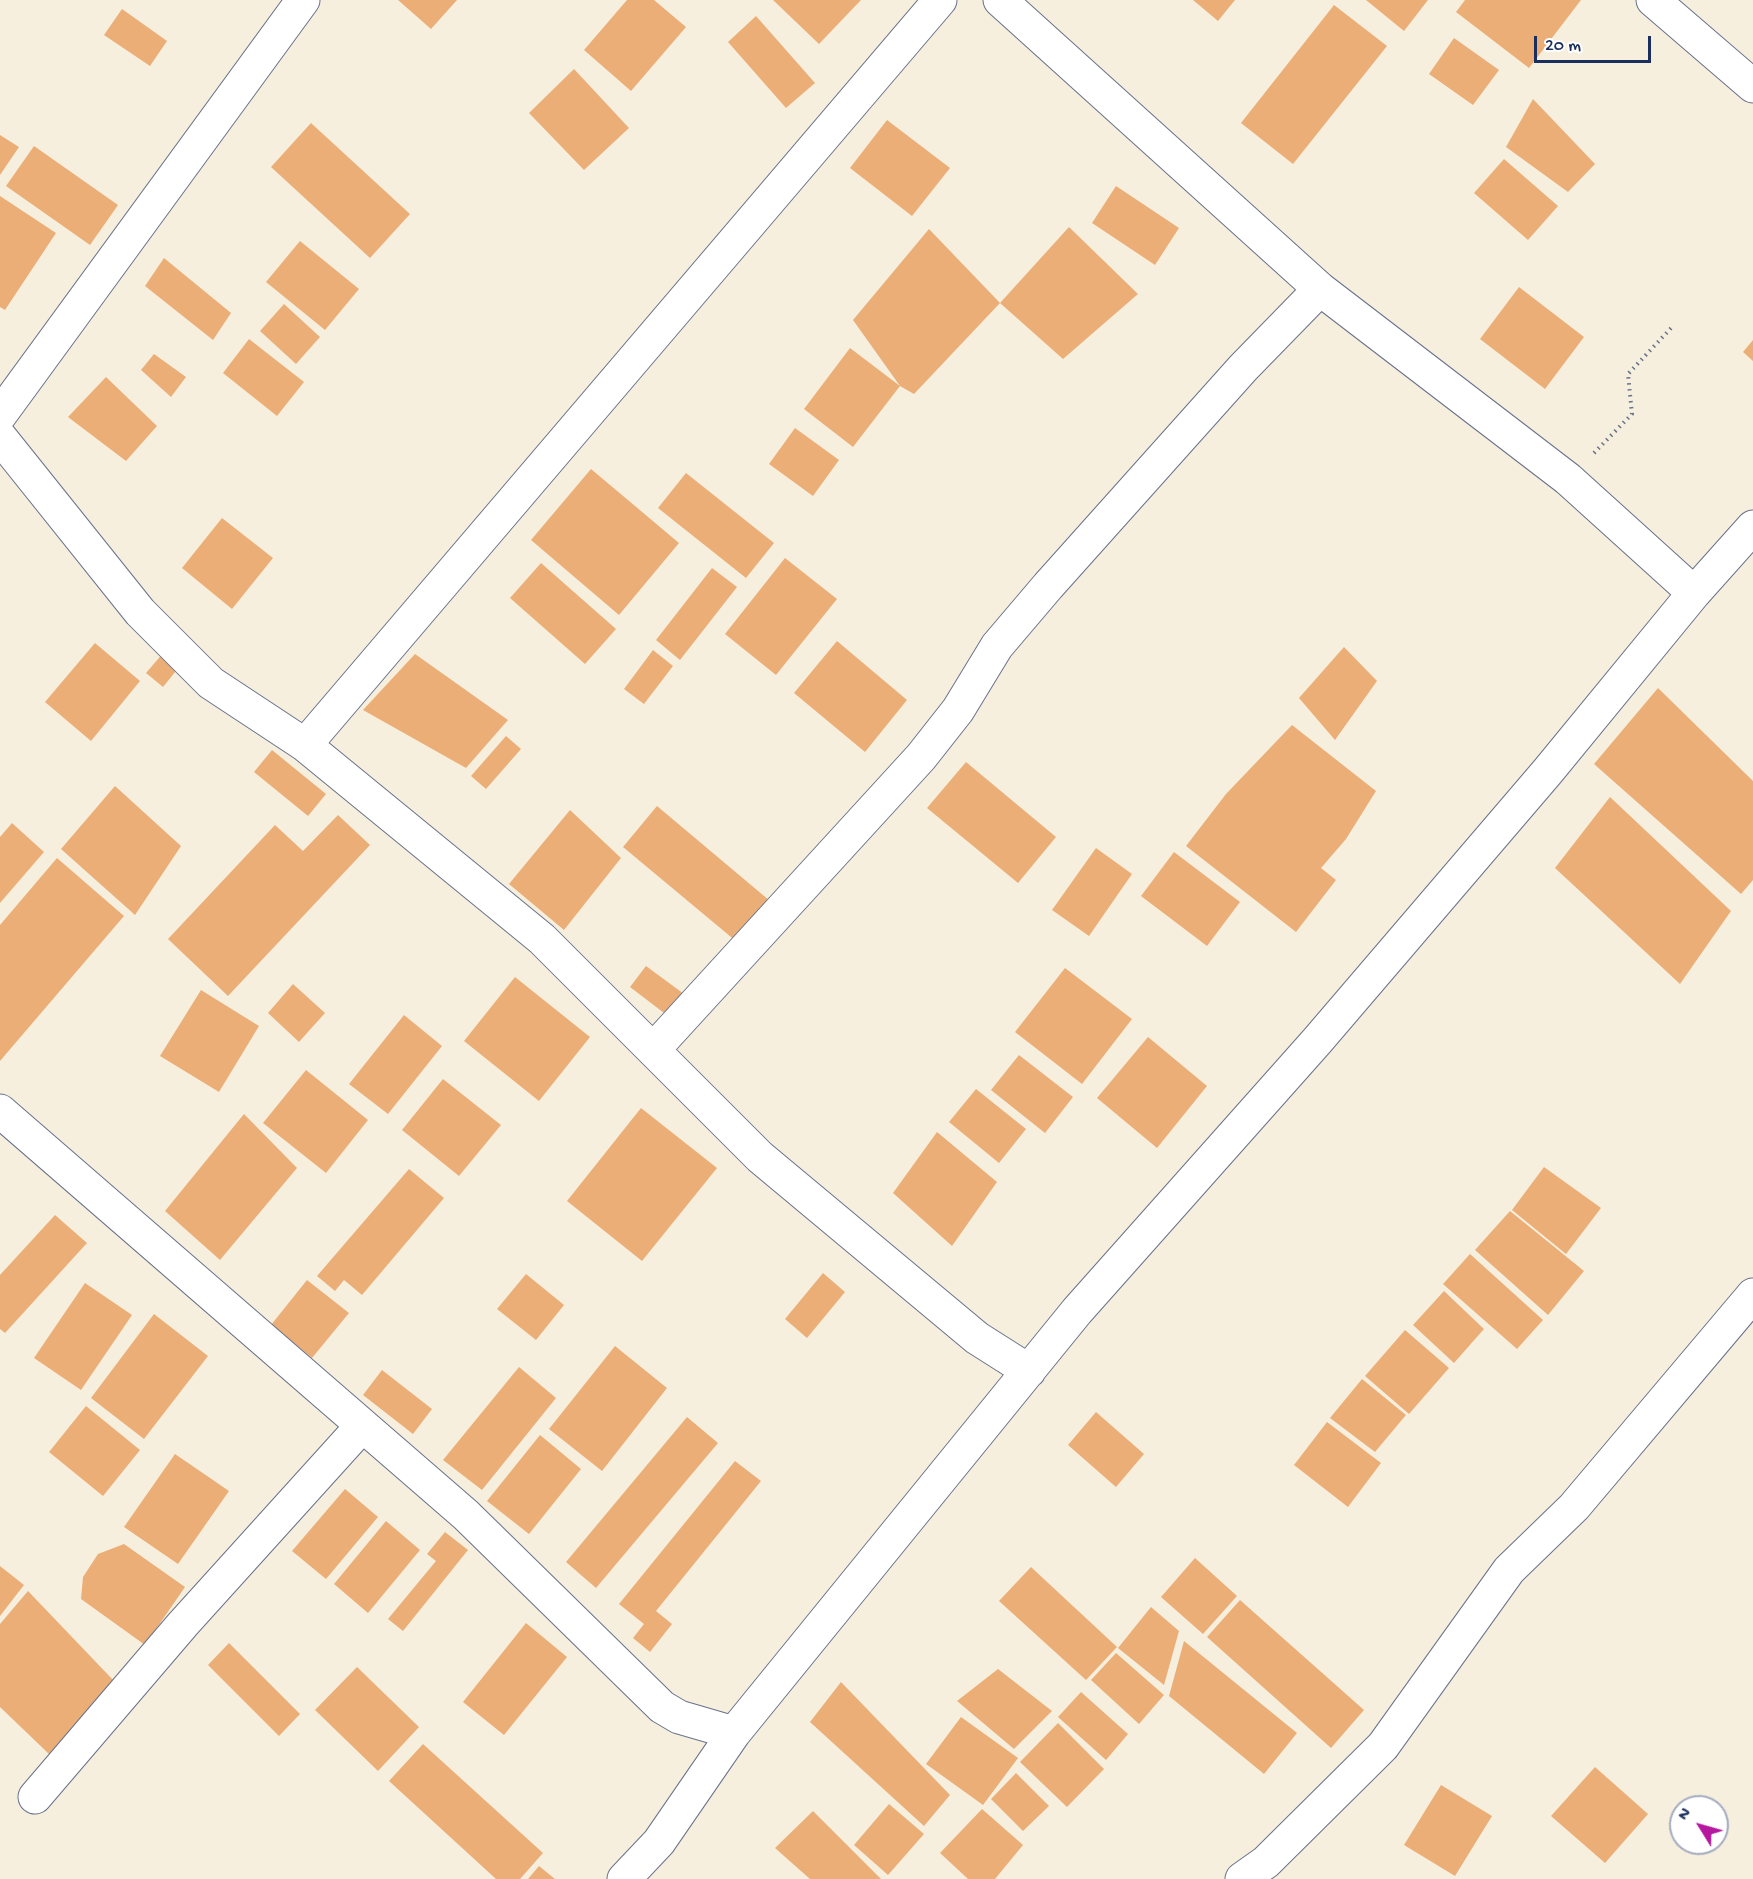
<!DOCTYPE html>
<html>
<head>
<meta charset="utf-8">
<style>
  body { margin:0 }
  #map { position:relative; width:1753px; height:1879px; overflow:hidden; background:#f6efde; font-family:"Gochi Hand",sans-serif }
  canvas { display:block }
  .north { position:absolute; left:1669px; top:1795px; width:60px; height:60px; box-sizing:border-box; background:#fff; border:2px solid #a4acbf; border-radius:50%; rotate:307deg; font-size:16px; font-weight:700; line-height:24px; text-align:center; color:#1b2f5e }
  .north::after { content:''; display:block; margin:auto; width:21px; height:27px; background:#b5179e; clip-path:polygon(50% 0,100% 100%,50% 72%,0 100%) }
  .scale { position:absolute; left:1534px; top:36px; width:117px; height:27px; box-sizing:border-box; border:3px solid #1b2f5e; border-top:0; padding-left:8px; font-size:18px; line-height:21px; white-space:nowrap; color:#1b2f5e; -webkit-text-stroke:4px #fff; paint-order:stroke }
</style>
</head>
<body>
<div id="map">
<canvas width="1753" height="1879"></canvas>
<div class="north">N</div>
<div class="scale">20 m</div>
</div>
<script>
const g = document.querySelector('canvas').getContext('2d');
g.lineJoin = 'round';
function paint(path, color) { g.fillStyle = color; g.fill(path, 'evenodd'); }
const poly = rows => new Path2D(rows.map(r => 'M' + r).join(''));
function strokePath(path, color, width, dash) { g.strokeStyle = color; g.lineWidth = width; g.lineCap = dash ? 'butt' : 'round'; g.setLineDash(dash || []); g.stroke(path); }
paint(poly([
  [398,0,457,0,431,29],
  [627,0,654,0,686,27,631,91,584,50],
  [773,0,861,0,819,44],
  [1193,0,1235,0,1218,21],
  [1366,0,1428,0,1404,31],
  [1465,0,1581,0,1529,68,1456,12],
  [1334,5,1387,46,1293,164,1241,123],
  [122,9,167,41,150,66,104,35],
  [756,16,815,83,786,108,728,42],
  [1454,38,1499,70,1473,105,1429,74],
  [574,69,629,128,584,170,529,113],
  [1533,99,1595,164,1568,192,1506,147],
  [887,120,950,168,912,216,850,168],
  [311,123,410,214,370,258,271,167],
  [0,135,19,147,0,175],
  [34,146,118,205,90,245,6,186],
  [1504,159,1558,206,1528,240,1474,193],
  [1116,186,1179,228,1155,265,1092,223],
  [0,196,56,233,5,310,0,307],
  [1069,227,1138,294,1063,359,1000,303],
  [929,229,1000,303,914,394,900,386,853,320],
  [300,241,359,289,325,330,266,282],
  [164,258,231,313,213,340,145,286],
  [1519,287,1584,337,1545,389,1480,339],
  [284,304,320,337,296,364,260,331],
  [249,339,304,382,277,416,223,373],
  [1753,340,1753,361,1743,352],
  [850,348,900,386,853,447,804,409],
  [154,354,186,377,171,397,141,370],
  [106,377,157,426,126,461,68,417],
  [795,428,839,460,813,496,769,464],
  [591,469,679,543,619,615,531,540],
  [686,473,774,543,746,578,658,508],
  [222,518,273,558,232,609,182,568],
  [785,558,837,599,776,675,725,634],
  [541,563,616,629,585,664,510,598],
  [712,568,737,587,680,660,656,640],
  [837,641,907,700,865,752,794,693],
  [95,643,140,681,91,741,45,702],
  [1344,647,1377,681,1335,740,1299,698],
  [653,650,673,666,644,704,624,689],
  [164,652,180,666,163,687,146,673],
  [415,654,508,720,466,768,363,710],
  [1658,688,1753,781,1753,880,1741,894,1594,764],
  [1292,725,1376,791,1346,839,1321,868,1336,880,1296,932,1186,846,1226,794],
  [506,736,521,749,486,789,471,776],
  [272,750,326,794,308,816,254,772],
  [966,762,1056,837,1018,883,927,808],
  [115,786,181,846,135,915,61,849],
  [1610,797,1731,911,1680,984,1555,868],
  [657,806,770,901,737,942,623,847],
  [570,810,621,858,564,930,509,884],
  [338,815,370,845,228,996,168,939,275,825,303,851],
  [12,823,44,852,0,903,0,837],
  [1096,848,1132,874,1089,936,1052,910],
  [1174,852,1240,902,1207,946,1141,896],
  [57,858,124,916,0,1061,0,925],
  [646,966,684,994,668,1016,630,987],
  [1065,968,1132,1019,1082,1084,1015,1032],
  [515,977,590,1037,539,1101,464,1041],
  [293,984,325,1013,299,1042,268,1013],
  [201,990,259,1026,219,1092,160,1056],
  [404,1015,442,1046,388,1114,349,1084],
  [1148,1037,1207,1086,1157,1148,1097,1098],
  [1019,1055,1073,1097,1045,1133,991,1090],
  [306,1070,368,1120,326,1173,263,1123],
  [443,1079,501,1125,459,1176,402,1130],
  [976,1089,1026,1129,999,1163,949,1122],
  [641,1108,717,1168,642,1261,567,1201],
  [244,1114,297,1168,220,1260,165,1211],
  [937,1132,997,1182,952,1246,893,1193],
  [1544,1167,1601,1208,1566,1254,1512,1210],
  [409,1169,444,1198,362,1295,344,1280,335,1291,317,1276],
  [1510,1211,1584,1271,1548,1315,1475,1250],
  [55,1215,87,1243,5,1333,0,1329,0,1275],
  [1470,1254,1543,1320,1517,1349,1443,1284],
  [823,1273,845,1292,807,1338,785,1319],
  [526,1274,564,1305,536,1340,497,1309],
  [307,1280,349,1313,312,1358,271,1325],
  [85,1283,132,1315,81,1390,34,1358],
  [1444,1291,1484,1329,1454,1363,1413,1325],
  [154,1314,208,1356,144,1439,91,1398],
  [1405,1330,1449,1368,1409,1414,1365,1376],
  [615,1346,667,1388,602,1471,549,1429],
  [519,1367,556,1398,482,1490,443,1460],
  [382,1370,432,1409,413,1434,363,1395],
  [1362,1379,1406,1415,1375,1452,1330,1418],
  [86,1406,140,1450,103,1496,49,1452],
  [1096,1412,1144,1454,1116,1487,1068,1445],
  [687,1417,718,1443,596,1588,566,1562],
  [1327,1422,1381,1463,1348,1507,1294,1465],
  [540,1435,581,1469,529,1534,487,1501],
  [175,1454,229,1491,178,1564,124,1527],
  [735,1461,761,1481,656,1611,672,1624,650,1652,633,1638,644,1624,619,1604],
  [345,1489,378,1517,326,1579,292,1551],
  [386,1521,420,1550,368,1613,334,1584],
  [445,1532,468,1550,403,1631,388,1619,436,1561,427,1554],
  [124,1544,185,1587,145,1645,81,1599,83,1577,98,1554],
  [1195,1558,1237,1596,1203,1634,1161,1597],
  [0,1566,24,1585,0,1616],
  [1031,1567,1117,1647,1086,1680,999,1601],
  [28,1591,115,1682,49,1754,0,1707,0,1624],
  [1240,1600,1364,1710,1331,1748,1207,1637],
  [1151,1607,1179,1631,1164,1685,1118,1648],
  [526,1623,567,1657,504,1735,463,1702],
  [1184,1641,1297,1733,1264,1774,1169,1696],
  [229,1643,300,1714,279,1736,208,1665],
  [1116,1653,1164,1695,1139,1724,1091,1680],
  [357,1667,419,1727,378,1771,315,1710],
  [998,1669,1052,1711,1014,1749,957,1701],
  [841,1682,950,1795,924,1826,810,1722],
  [1081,1692,1128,1734,1106,1760,1058,1717],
  [961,1717,1018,1758,983,1805,926,1764],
  [1058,1723,1104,1769,1067,1807,1020,1762],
  [423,1744,543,1853,520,1879,496,1879,389,1781],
  [1595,1767,1648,1814,1605,1863,1551,1816],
  [1016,1773,1049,1806,1023,1831,991,1799],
  [1441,1785,1492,1816,1455,1876,1404,1845],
  [889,1804,924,1834,888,1875,854,1845],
  [982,1809,1023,1845,995,1879,968,1879,940,1853],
  [813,1811,881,1879,810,1879,775,1848],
  [539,1866,555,1879,528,1879]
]), '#ebae77');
const minor = poly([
  [1000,0,1320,289,1568,479,1694,593],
  [1653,0,1753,86],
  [0,415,303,0],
  [0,437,140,612,211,683,305,745,542,939,760,1157,977,1338,1029,1371],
  [305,745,940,0],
  [653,1050,921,757,958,710,997,646,1048,586,1243,368,1320,289],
  [0,1111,466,1515,662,1707,679,1717,734,1733],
  [35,1797,183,1624,362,1426],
  [624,1879,659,1842,734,1733,1077,1311,1317,1041,1548,771,1694,593,1753,527],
  [1242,1879,1266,1862,1383,1746,1509,1570,1574,1507,1753,1295]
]);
strokePath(minor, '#68728b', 35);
strokePath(poly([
  [1594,453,1632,414,1628,374,1673,326]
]), '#68728b', 4, [1.5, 4.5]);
strokePath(minor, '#fff', 33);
</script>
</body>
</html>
